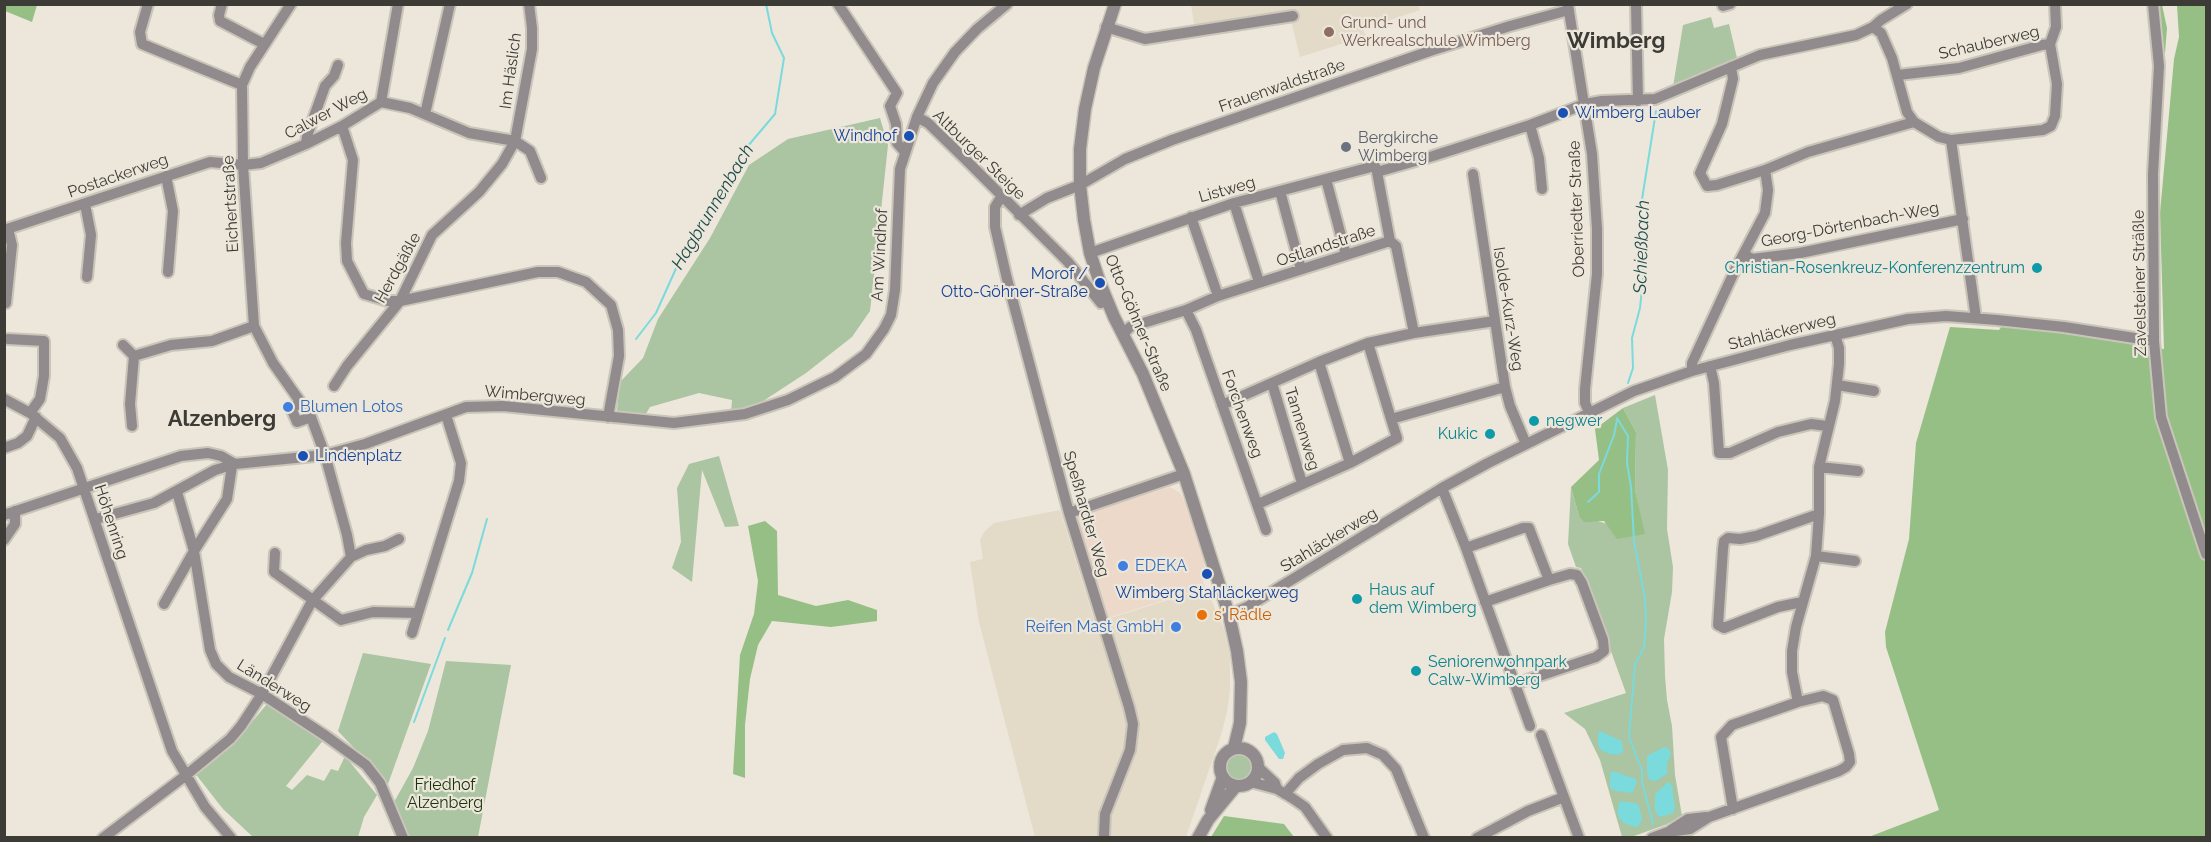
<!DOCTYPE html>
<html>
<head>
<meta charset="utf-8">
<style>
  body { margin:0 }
  #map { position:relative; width:2211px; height:842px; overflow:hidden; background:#ece7da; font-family:Raleway,sans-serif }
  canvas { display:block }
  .frame { position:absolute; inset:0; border:6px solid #3d3b36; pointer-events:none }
</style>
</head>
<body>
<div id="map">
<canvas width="2211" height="842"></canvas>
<div class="frame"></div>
</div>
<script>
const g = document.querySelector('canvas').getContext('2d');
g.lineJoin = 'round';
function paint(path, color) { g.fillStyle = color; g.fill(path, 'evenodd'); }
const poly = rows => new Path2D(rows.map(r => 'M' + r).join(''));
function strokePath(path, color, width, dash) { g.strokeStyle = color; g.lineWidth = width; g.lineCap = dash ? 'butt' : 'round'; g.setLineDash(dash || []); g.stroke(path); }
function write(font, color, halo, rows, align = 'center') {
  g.font = font + ' Raleway,sans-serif'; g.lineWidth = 4.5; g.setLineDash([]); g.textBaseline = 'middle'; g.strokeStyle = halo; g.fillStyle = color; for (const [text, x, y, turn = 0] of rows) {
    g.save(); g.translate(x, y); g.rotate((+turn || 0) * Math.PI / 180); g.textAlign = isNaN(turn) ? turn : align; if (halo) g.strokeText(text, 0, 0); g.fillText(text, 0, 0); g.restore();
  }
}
paint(poly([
  [1170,487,1180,493,1186,503,1205,563,1203,581,1205,587,1105,619,1076,524,1077,516]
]), '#edd9ca');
paint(poly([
  [1418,4,1420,10,1363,29,1366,36,1300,57,1289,13,1195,29,1191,5],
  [1060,510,1095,623,1206,588,1224,629,1230,656,1230,691,1227,712,1221,735,1186,837,1035,837,979,622,970,562,983,559,980,540,984,532,994,523]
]), '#e3dac7');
paint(poly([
  [1711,17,1714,28,1729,24,1737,58,1673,87,1683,25],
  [880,118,888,145,875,267,870,311,852,337,806,373,754,407,731,413,732,400,699,393,650,407,644,417,622,416,617,410,620,382,643,358,658,319,710,238,749,165,788,139],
  [1655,395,1668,470,1667,529,1673,567,1672,592,1664,639,1665,676,1667,700,1672,726,1675,775,1682,816,1665,825,1631,837,1622,837,1600,760,1585,729,1564,713,1626,693,1581,568,1576,567,1568,544,1571,487,1579,516,1644,534,1635,490,1636,432,1623,408],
  [719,456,739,526,725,527,702,470,692,582,672,568,681,542,677,488,689,464],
  [363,653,431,664,388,784,338,731],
  [446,661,511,665,478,837,404,837,393,804,413,768,428,731],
  [267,704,325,738,286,786,292,790,307,775,324,781,331,769,338,771,345,756,377,795,364,817,358,837,253,837,223,809,194,772,241,735],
  '1227 767a13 13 0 1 1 26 0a13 13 0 1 1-26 0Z'
]), '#abc4a1');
paint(poly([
  [4,5,5,4,37,5,32,22,5,11],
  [2157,5,2162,5,2167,28,2165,53,2162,52],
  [2177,5,2206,5,2206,837,1866,838,1939,810,1886,647,1885,632,1909,539,1916,443,1950,327,1999,330,2002,326,2014,326,2164,349,2160,213,2174,59,2179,37],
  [1623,408,1636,432,1635,490,1645,534,1617,539,1604,521,1584,522,1579,516,1571,487,1599,460,1595,429],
  [765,521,777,531,778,595,816,606,848,600,877,610,877,621,831,627,772,621,758,645,750,679,745,725,745,778,733,774,740,655,754,614,758,581,748,526],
  [1224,816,1284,824,1294,837,1211,837]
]), '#96bf86');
paint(poly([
  [1600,731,1622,741,1623,752,1617,755,1609,754,1601,750,1598,745,1598,734],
  [1274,732,1277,734,1285,753,1283,759,1279,759,1265,740,1265,737],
  [1664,747,1668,748,1671,754,1667,764,1667,774,1656,781,1652,781,1649,779,1647,774,1647,756],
  [1613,771,1636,779,1637,783,1632,793,1616,791,1610,788,1610,774],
  [1668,782,1672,785,1675,808,1673,813,1661,817,1658,816,1655,811,1655,794],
  [1620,801,1635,803,1639,806,1642,819,1639,826,1635,827,1624,823,1619,818,1617,811]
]), '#7adadc');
strokePath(poly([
  [636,339,656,313,678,264,742,153,775,114,784,58,772,33,766,4],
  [1628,383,1633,368,1632,338,1640,308,1643,279,1640,212,1656,111],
  [1617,418,1628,436,1627,463,1631,487,1634,541,1645,598,1646,622,1644,648,1635,664,1629,737,1642,770,1642,782,1653,824],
  [1588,502,1599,492,1599,474,1614,435,1617,420],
  [448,630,472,573,487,519],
  [414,722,445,638]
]), '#7adadc', 2);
const minor = poly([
  [148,4,140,32,142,44,242,85],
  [222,4,219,15,220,21,264,44],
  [838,4,897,93,890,106,896,124,897,143,904,151],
  [2153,4,2159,66,2153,174,2154,341,2161,417,2206,554],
  [1568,5,1592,154,1597,229,1597,274,1585,389,1585,403,1589,412],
  [1636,5,1638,101],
  [1723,6,1730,4],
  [1106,27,1145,39,1293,16],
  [1873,27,1881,33,1892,58,1907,112,1914,122,1939,137,1951,140,1976,318],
  [1898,75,1959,68,2042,45,2050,44],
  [381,102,398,4],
  [425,114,450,4],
  [917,117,928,123,965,159,1068,262,1101,303,1107,301],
  [1530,125,1539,158,1542,189],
  [342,126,353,160,346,243,347,261,364,294,388,301,400,301,538,272,558,272,586,282,611,305,618,330,619,356,608,417],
  [1951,140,2043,130,2051,126,2055,116,2057,84,2050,44,2056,27,2055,4],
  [306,144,307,136,325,86,334,76,338,65],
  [1765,170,1808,152,1914,122],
  [1473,174,1505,387,1510,406,1526,444],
  [166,176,173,211,168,272],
  [1326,179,1346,255],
  [1280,191,1301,269],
  [1001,197,995,207,995,227,1007,279,1069,513,1129,707,1133,724,1130,750,1105,814,1104,836],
  [1234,203,1259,282],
  [85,204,91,235,87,277],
  [1019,215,1047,198,1080,185,1125,159,1172,140,1433,50,1510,26,1569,10],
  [1191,217,1218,296],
  [4,230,210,162,243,165,261,163,306,144,342,126,381,102,410,108,469,133,515,141,530,151,541,178],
  [1390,241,1396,246,1414,333],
  [1090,253,1234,203,1375,166],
  [1744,254,1752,259,1800,253,1963,219],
  [6,303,12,245,8,229],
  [1186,310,1196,330,1266,530],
  [1123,334,1130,327,1186,310,1218,296,1390,241,1377,172,1433,156,1530,125,1585,104,1602,101,1655,99,1760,55,1856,35,1873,27,1881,20,1907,4],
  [8,339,44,341,44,376,40,399,30,413],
  [1368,343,1391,419],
  [123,345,134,356,130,404,132,426],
  [134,356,171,345,212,341,254,326],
  [1319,362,1350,463],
  [1710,366,1714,383,1719,453,1730,453,1778,432,1811,424,1827,426],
  [1692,371,1692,363,1736,268,1765,213,1768,190,1765,170,1717,185,1707,186,1700,173,1722,124,1733,79,1731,67],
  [1272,383,1302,483],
  [1837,385,1874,391],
  [334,386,347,366,400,301,432,235,479,192,502,164,515,141,532,49,532,28,529,4],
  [4,399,30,413,60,438,77,468,172,751,205,807,231,838],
  [301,403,291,408,297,422,311,417],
  [1222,405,1319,362,1368,343,1414,333,1495,321],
  [4,448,18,443,27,436,36,417],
  [1819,467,1858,471],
  [1442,488,1466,548,1530,726],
  [177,492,194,551,210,650,216,664,229,677,262,694,326,736,366,765,380,783,403,838],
  [1258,504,1350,463,1397,438,1391,419,1505,387],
  [1069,513,1184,474],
  [4,515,181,456,208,453,221,456,235,464],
  [96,519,154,503,215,470,235,464,325,455,365,444,466,407,503,406,674,423,745,414,788,400,835,377,866,354,884,329,891,315,895,290,900,169,917,117,933,83,955,52,977,29,1007,4],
  [4,540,15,524,15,511],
  [1466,548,1523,528,1529,528,1549,580],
  [275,553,274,572,341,620,373,612,418,613],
  [1816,556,1855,561],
  [351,557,366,550,385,546,399,539],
  [1485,602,1549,580,1570,574,1577,575,1582,583,1603,640,1604,651,1596,657,1515,684],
  [1802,602,1778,607,1724,628,1718,625,1723,549,1724,541,1728,538,1740,539,1756,536,1819,514],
  [164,604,194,551,227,499,232,466],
  [1229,615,1247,607,1442,488,1488,463,1634,391,1692,371,1790,345,1908,319,1946,316,1997,320,2064,327,2154,341],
  [412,633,459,481,461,463,446,415],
  [1798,702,1792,672,1792,651,1796,627,1816,556,1819,514,1819,467,1835,401,1839,364,1839,348,1835,335],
  [1541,735,1579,838],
  [1259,768,1275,783,1277,789],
  [1251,782,1277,789,1292,798,1305,807,1327,838],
  [1285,794,1299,778,1318,764,1343,750,1367,748,1383,755,1396,769,1424,838],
  [1671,830,1688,819,1706,817],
  [103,838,185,776,230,739,241,726,262,694,312,601,351,557,347,535,325,455,311,417,273,363,254,326,243,165,242,85,250,67,291,4],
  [1477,838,1528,811,1564,797],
  [1652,838,1668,832,1690,829,1709,817,1839,771,1846,767,1850,762,1849,754,1833,700,1823,696,1798,702,1732,725,1721,737,1733,809]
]);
const tertiary = poly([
  [1115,4,1094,68,1085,109,1080,149,1080,185,1084,220,1090,253,1100,283,1114,317,1143,374,1184,474,1229,615,1237,651,1241,682,1240,723,1234,748],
  '1220 767a19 19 0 1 1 38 0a19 19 0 1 1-38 0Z',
  [1211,810,1223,777],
  [1198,838,1208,820,1236,786]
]);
strokePath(minor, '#c9c5b9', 14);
strokePath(tertiary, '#c9c5b9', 15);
strokePath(minor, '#928b8d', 10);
strokePath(tertiary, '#928b8d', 12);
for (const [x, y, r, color] of [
  [1329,32,6,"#8d6e63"],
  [1563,113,6,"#1a4fb4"],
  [909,136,6,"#1a4fb4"],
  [1346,147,6,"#6b7280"],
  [2037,268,6,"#0f9aa8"],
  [1100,283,6,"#1a4fb4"],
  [288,407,6,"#3f7fe0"],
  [1534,421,6,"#0f9aa8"],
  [1490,434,6,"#0f9aa8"],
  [303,456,6,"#1a4fb4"],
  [1123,566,6,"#3f7fe0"],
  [1207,574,6,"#1a4fb4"],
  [1357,599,6,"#0f9aa8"],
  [1202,615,6,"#e8710a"],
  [1176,627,6,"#3f7fe0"],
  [1416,671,6,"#0f9aa8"]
]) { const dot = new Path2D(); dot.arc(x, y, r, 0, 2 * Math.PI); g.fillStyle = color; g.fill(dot); strokePath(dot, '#ece7da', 2); }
write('16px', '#785e54', '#ece7da', [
  ["Grund- und",1341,23],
  ["Werkrealschule Wimberg",1341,41]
], 'left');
write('16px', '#3d3b36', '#ece7da', [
  ["Schauberweg",1989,43,-13],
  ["Im Häslich",511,71,-82],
  ["Frauenwaldstraße",1282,86,-19],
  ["Calwer Weg",326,114,-28],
  ["Altburger Steige",979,155,44],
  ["Postackerweg",118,176,-19],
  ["Listweg",1227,190,-16],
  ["Eichertstraße",231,204,-93],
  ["Oberriedter Straße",1577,209,-92],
  ["Georg-Dörtenbach-Weg",1850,225,-11],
  ["Ostlandstraße",1326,246,-18],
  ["Am Windhof",880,255,-87],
  ["Herdgäßle",398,268,-61],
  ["Zavelsteiner Sträßle",2140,283,-91],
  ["Isolde-Kurz-Weg",1508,309,81],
  ["Otto-Göhner-Straße",1138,323,67],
  ["Stahläckerweg",1782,332,-14],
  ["Wimbergweg",535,396,5],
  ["Forchenweg",1242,414,70],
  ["Tannenweg",1302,429,73],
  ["Speßhardter Weg",1086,514,74],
  ["Höhenring",111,522,72],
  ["Stahläckerweg",1329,540,-31],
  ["Länderweg",274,686,32]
]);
write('16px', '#164399', '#ece7da', [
  ["Wimberg Lauber",1575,113],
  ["Windhof",897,136,"right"],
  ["Morof /",1088,274,"right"],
  ["Otto-Göhner-Straße",1088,292,"right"],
  ["Lindenplatz",315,456],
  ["Wimberg Stahläckerweg",1207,593,"center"]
], 'left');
write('16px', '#5b616d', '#ece7da', [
  ["Bergkirche",1358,138],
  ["Wimberg",1358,156]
], 'left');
write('16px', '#0d838f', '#ece7da', [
  ["Christian-Rosenkreuz-Konferenzzentrum",2025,268,"right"],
  ["negwer",1546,421],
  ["Kukic",1478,434,"right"],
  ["Haus auf",1369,590],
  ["dem Wimberg",1369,608],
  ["Seniorenwohnpark",1428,662],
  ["Calw-Wimberg",1428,680]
], 'left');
write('16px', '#366cbe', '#ece7da', [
  ["Blumen Lotos",300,407],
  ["EDEKA",1135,566],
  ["Reifen Mast GmbH",1164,627,"right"]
], 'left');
write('16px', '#c56008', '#ece7da', [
  ["s' Rädle",1214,615]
], 'left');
write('16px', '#18330a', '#ece7da', [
  ["Friedhof",445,785],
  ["Alzenberg",445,803]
]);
write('italic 18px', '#1f4c4c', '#ece7da', [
  ["Hagbrunnenbach",713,207,-59],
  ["Schießbach",1642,247,-88]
]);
write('bold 22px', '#3d3b36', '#ece7da', [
  ["Wimberg",1616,41],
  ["Alzenberg",222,419]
]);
</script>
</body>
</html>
